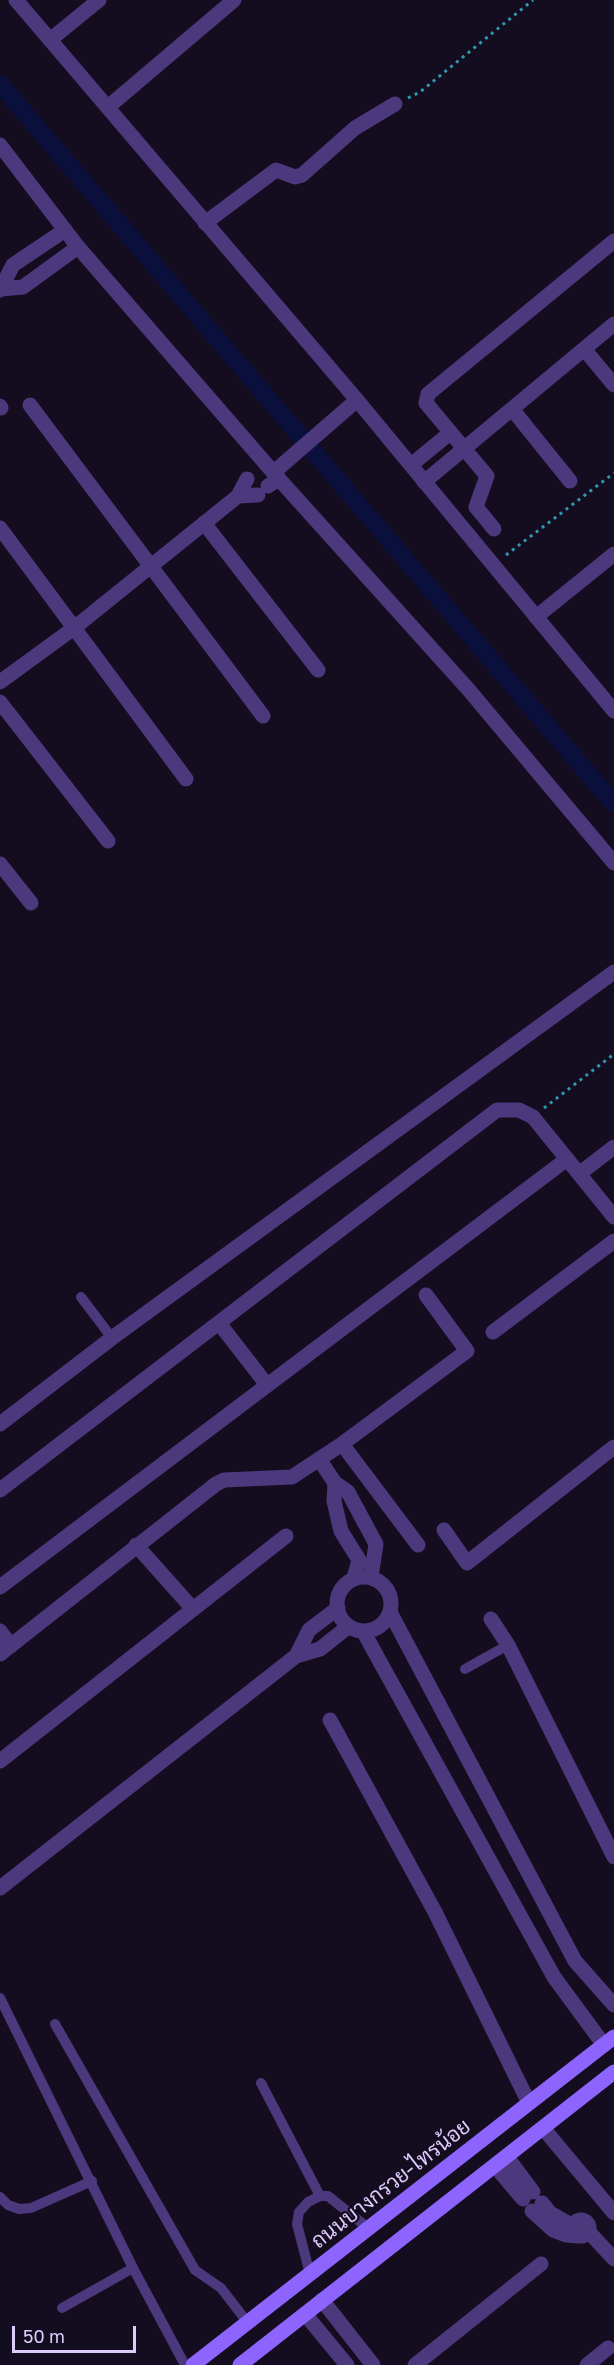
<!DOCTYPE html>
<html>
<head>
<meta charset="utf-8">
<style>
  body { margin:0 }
  #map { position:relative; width:614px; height:2365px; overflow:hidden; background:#140d1f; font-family:"Golos Text",sans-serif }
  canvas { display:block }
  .scale { position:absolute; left:12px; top:2326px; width:124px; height:27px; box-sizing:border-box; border:3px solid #decbfe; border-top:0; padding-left:8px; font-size:18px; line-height:21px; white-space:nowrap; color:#decbfe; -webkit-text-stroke:4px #140d1f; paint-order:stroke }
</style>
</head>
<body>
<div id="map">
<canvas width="614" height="2365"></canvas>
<div class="scale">50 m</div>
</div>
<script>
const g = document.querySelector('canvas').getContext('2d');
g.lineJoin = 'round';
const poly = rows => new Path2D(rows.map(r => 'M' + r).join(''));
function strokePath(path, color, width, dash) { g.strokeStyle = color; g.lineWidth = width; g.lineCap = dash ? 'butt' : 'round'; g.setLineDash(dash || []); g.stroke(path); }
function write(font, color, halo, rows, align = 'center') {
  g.font = font + ' "Golos Text",Sarabun,sans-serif'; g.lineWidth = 4.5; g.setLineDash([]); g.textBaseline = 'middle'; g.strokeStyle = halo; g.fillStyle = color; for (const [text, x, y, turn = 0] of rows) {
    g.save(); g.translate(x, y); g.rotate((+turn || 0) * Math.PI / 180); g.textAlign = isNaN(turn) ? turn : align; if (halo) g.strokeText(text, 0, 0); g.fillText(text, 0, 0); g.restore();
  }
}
strokePath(poly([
  [0,84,614,804]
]), '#0a0f3b', 18);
strokePath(poly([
  [408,98,420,92,533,0],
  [506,555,614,473],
  [544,1108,614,1054]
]), '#2f97ae', 3, [3, 4.5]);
strokePath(poly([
  [81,1297,112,1338],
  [465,1669,508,1645],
  [0,1998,133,2268,185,2365],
  [55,2024,195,2270,221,2288,248,2323],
  [261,2083,320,2196],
  [0,2197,8,2205,19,2209,31,2208,92,2181],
  [310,2274,297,2224,299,2212,308,2202,320,2196,328,2196,368,2228],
  [62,2308,133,2268]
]), '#4c387d', 10);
strokePath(poly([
  [50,40,99,0],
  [108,107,234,0],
  [205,223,276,170,295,177,302,175,355,128,395,104],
  [1,289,23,287,78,247],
  [0,290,13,265,65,230],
  [584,349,614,385],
  [30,405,263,716],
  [0,406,1,408],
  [512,409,570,481],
  [411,465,450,433],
  [424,482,614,324],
  [268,486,279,479],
  [238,496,258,495],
  [204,523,318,670],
  [0,528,186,779],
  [494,529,476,507,487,476,426,403,428,394,614,241],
  [536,617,614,554],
  [0,682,74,628,238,496,247,479],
  [0,702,108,841],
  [0,864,31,903],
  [579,1174,614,1147],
  [219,1323,267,1385],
  [493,1332,614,1241],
  [0,1424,112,1338,614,972],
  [342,1444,467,1351,426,1295],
  [319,1459,335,1483,348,1492,376,1544,371,1577],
  [335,1483,334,1501,341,1531,359,1560,354,1578],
  [0,1490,497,1110,519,1110,533,1117,614,1217],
  [444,1530,467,1563,614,1447],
  [136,1545,193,1609],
  '337 1604a27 27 0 1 1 54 0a27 27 0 1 1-54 0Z',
  [0,1587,567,1159],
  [390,1612,575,1961,614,2005],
  [491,1619,508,1645,614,1857],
  [0,1631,11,1646],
  [363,1631,554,1977,604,2045],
  [0,1654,216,1484,224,1480,292,1477,342,1444,418,1545],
  [296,1656,309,1630,338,1608],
  [330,1720,435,1912,529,2103],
  [0,1761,286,1536],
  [0,1888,296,1656,320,1649,349,1626],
  [543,2128,614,2213],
  [507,2157,533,2192],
  [495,2166,523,2199],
  [542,2203,550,2213,573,2226],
  [532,2211,553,2230,566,2235,578,2236],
  '573 2228a8 8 0 1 1 16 0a8 8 0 1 1-16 0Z',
  [588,2231,614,2259],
  [322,2300,373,2365],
  [305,2314,347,2365],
  [415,2365,541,2264],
  [587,2365,608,2348]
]), '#4c387d', 15);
strokePath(poly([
  [16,0,357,400,614,711],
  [0,145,78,247,279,479,468,689,614,863],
  [274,472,357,400]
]), '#4c387d', 15);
strokePath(poly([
  [193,2365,614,2037],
  [240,2365,614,2072]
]), '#8d64fd', 15);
write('21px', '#decbfe', '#140d1f', [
  ["ถนนบางกรวย-ไทรน้อย",391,2184,-38]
]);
</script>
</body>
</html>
